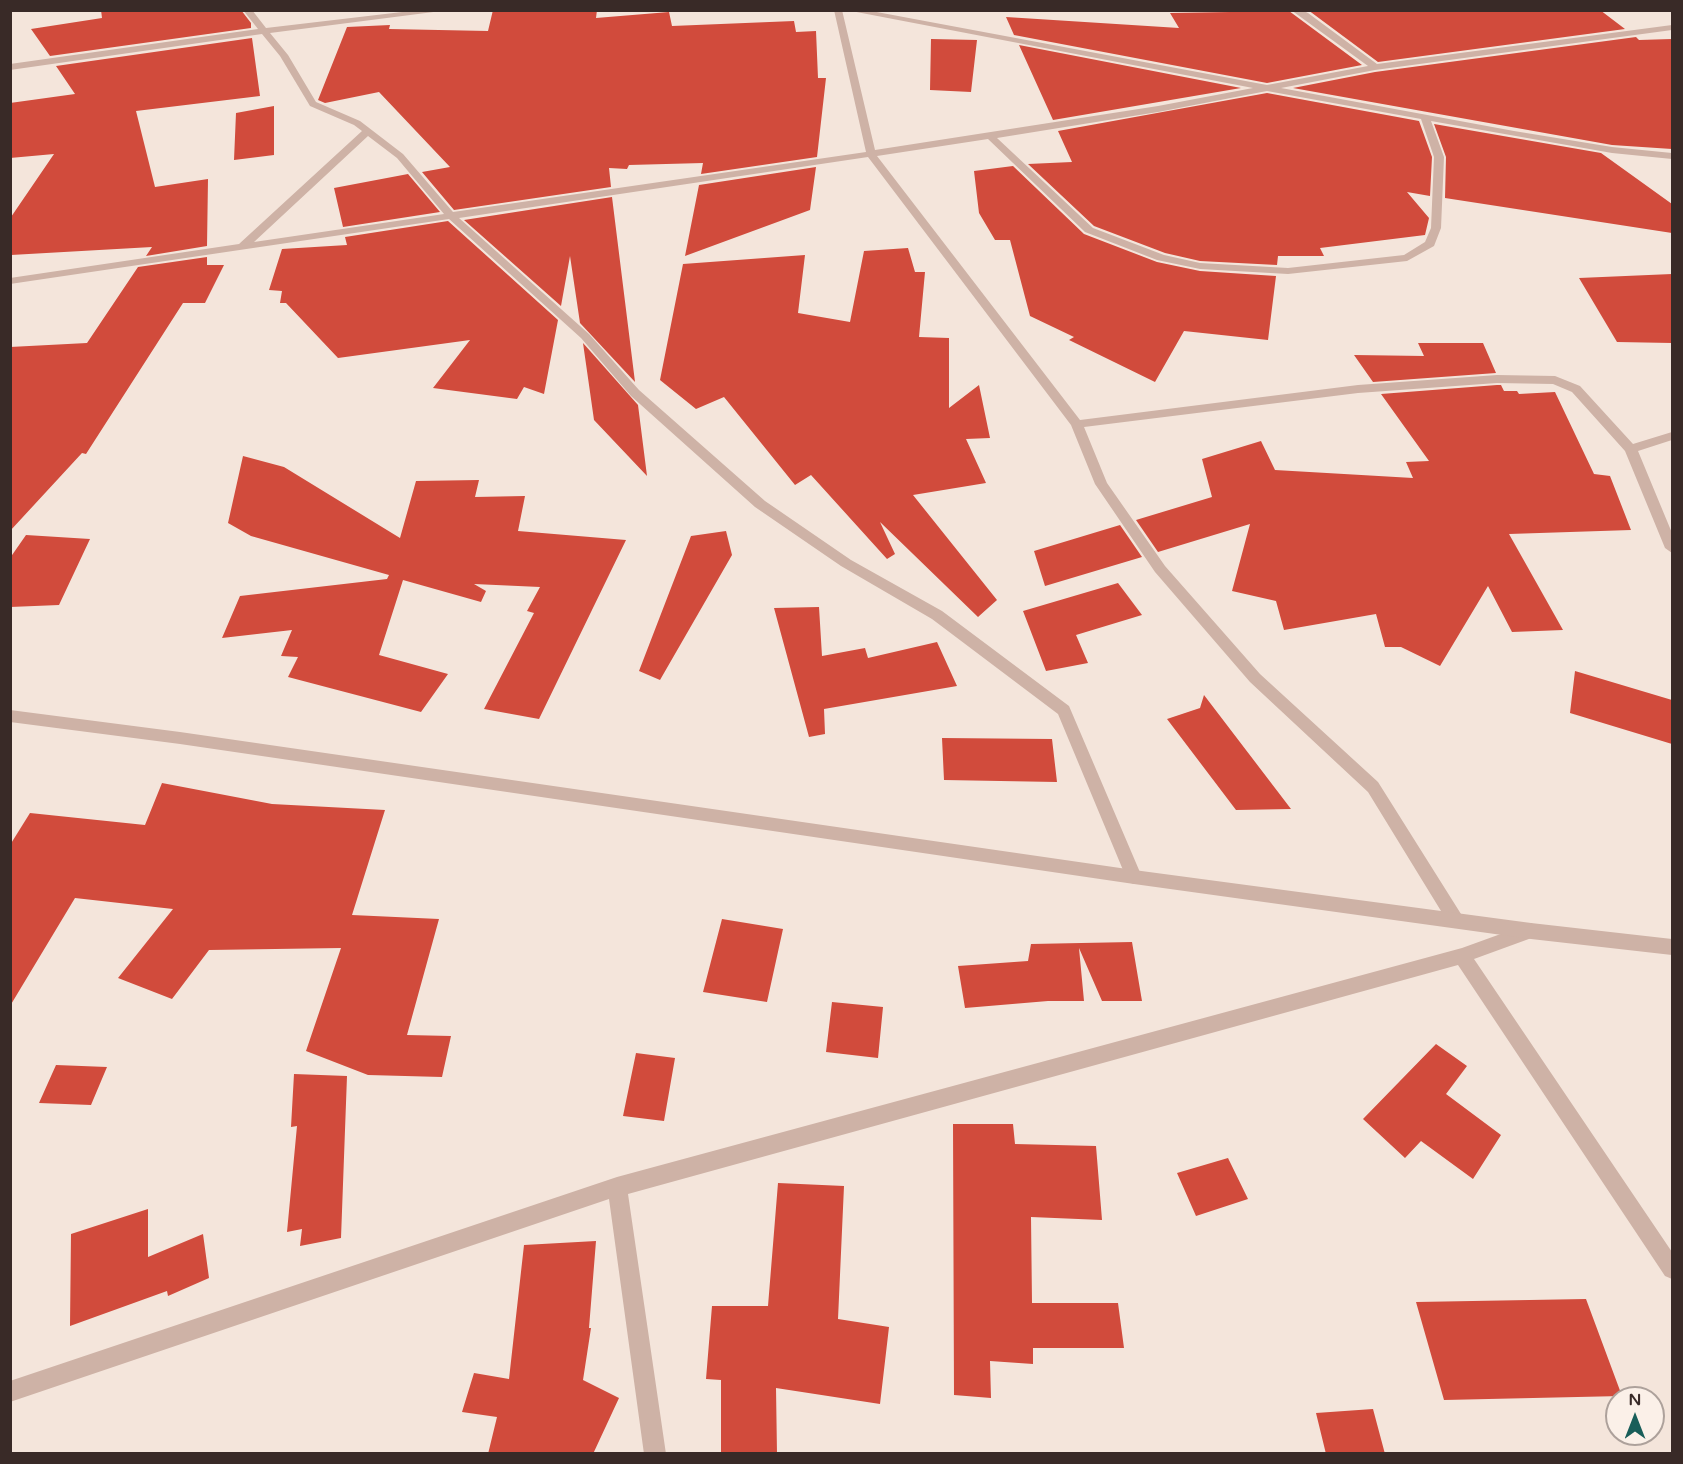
<!DOCTYPE html>
<html>
<head>
<meta charset="utf-8">
<style>
  body { margin:0 }
  #map { position:relative; width:1683px; height:1464px; overflow:hidden; background:#f4e5db; font-family:"Varela Round",sans-serif }
  canvas { display:block }
  .frame { position:absolute; inset:0; border:12px solid #392a27; pointer-events:none }
  .north { position:absolute; left:1605px; top:1386px; width:60px; height:60px; box-sizing:border-box; background:#fbf0e8; border:2px solid #ada19b; border-radius:50%; rotate:0deg; font-size:16px; font-weight:700; line-height:24px; text-align:center; color:#392a27 }
  .north::after { content:''; display:block; margin:auto; width:21px; height:27px; background:#195e59; clip-path:polygon(50% 0,100% 100%,50% 72%,0 100%) }
</style>
</head>
<body>
<div id="map">
<canvas width="1683" height="1464"></canvas>
<div class="frame"></div>
<div class="north">N</div>
</div>
<script>
const g = document.querySelector('canvas').getContext('2d');
g.lineJoin = 'round';
function paint(path, color) { g.fillStyle = color; g.fill(path, 'evenodd'); }
const poly = rows => new Path2D(rows.map(r => 'M' + r).join(''));
paint(poly([
  [101,10,241,10,251,23,251,28,50,56,31,29,102,18],
  [493,10,597,10,596,18,669,12,672,26,794,21,796,32,816,31,818,78,826,78,817,157,701,174,703,163,629,165,627,169,609,168,611,187,454,210,422,172,450,167,379,92,325,103,318,100,347,27,390,25,389,29,488,31],
  [1308,10,1600,10,1625,29,1378,62],
  [1289,11,1362,65,1267,83,1014,35,1006,17,1179,28,1170,13],
  [1636,37,1639,40,1672,39,1672,149,1612,145,1293,88,1375,72],
  [252,38,260,96,136,111,155,187,208,179,207,246,146,256,152,247,11,255,11,217,54,154,10,158,10,103,75,94,56,66],
  [931,39,977,40,971,92,930,90],
  [1019,45,1241,88,1053,120],
  [1267,93,1419,121,1432,157,1430,196,1407,192,1429,218,1425,235,1320,248,1324,256,1278,256,1277,265,1200,261,1165,253,1094,226,1028,164,1072,162,1058,131],
  [274,106,274,155,234,160,236,113],
  [1434,124,1601,153,1672,204,1672,233,1445,198,1446,157],
  [1013,166,1084,234,1157,262,1200,271,1276,276,1268,340,1184,331,1155,382,1069,340,1074,337,1030,316,1010,240,995,240,979,213,974,171],
  [816,167,810,210,685,256,699,185],
  [408,174,440,212,343,227,334,188],
  [612,197,635,382,580,323,570,256,561,306,464,220],
  [448,221,558,320,544,394,524,387,517,399,433,388,470,340,338,358,286,303,280,303,282,291,269,290,282,249,347,245,345,237],
  [908,248,915,272,925,272,919,337,949,338,949,408,979,385,990,438,966,439,986,483,913,495,997,600,978,617,880,522,895,554,887,559,811,475,795,485,724,397,696,409,660,380,683,264,805,255,798,313,850,322,864,251],
  [207,257,207,265,224,265,205,303,183,303,86,454,82,453,10,531,10,347,87,343,138,267],
  [1672,274,1672,343,1617,342,1579,278],
  [583,343,638,405,647,476,594,420],
  [1418,343,1483,343,1496,373,1373,382,1354,355,1424,356],
  [1497,385,1501,385,1504,391,1517,391,1519,394,1555,392,1594,474,1610,476,1631,530,1509,534,1563,630,1512,632,1488,586,1440,666,1401,647,1385,647,1376,614,1284,630,1276,601,1232,591,1250,524,1158,552,1136,520,1212,497,1202,459,1261,441,1275,470,1413,478,1406,462,1429,461,1381,394],
  [243,456,284,467,400,538,416,481,479,480,475,497,525,496,518,531,626,540,539,719,484,709,534,613,527,611,540,587,474,584,486,591,481,602,403,580,379,655,448,674,421,712,288,677,298,657,281,656,292,630,222,638,240,596,387,579,389,575,251,536,228,523],
  [1120,525,1142,557,1045,586,1034,551],
  [726,531,732,555,660,680,639,671,691,536],
  [26,535,90,539,59,605,10,607,10,558],
  [1118,583,1142,615,1076,635,1088,663,1046,671,1023,611],
  [819,607,822,656,865,648,868,658,937,642,957,686,824,709,825,734,809,737,774,608],
  [1575,671,1672,700,1672,744,1570,713],
  [1204,695,1291,809,1236,810,1167,719,1200,708],
  [942,738,1052,739,1057,782,944,780],
  [162,783,272,804,385,810,352,915,439,919,407,1035,451,1036,442,1077,368,1075,306,1051,341,948,209,950,172,999,118,978,173,909,75,898,10,1006,10,845,30,813,145,825],
  [722,919,783,929,767,1002,703,992],
  [1132,942,1142,1001,1102,1001,1079,948,1084,1001,1048,1001,965,1008,958,966,1028,961,1031,944],
  [832,1002,883,1007,878,1058,826,1052],
  [1436,1044,1467,1066,1446,1094,1501,1135,1473,1179,1421,1141,1405,1158,1363,1119],
  [636,1053,675,1058,664,1121,623,1116],
  [56,1065,107,1067,91,1105,39,1103],
  [294,1074,347,1076,341,1238,300,1246,302,1229,287,1232,297,1126,291,1127],
  [953,1124,1013,1124,1015,1144,1096,1146,1102,1220,1031,1217,1032,1303,1118,1303,1124,1348,1033,1348,1033,1364,990,1361,991,1398,954,1395],
  [1228,1158,1248,1199,1196,1216,1177,1173],
  [778,1183,844,1186,838,1319,889,1327,880,1404,776,1388,777,1454,721,1454,721,1380,706,1379,712,1306,768,1306],
  [148,1209,148,1257,203,1234,209,1278,168,1296,167,1291,70,1326,71,1234],
  [596,1241,589,1328,591,1328,583,1380,619,1398,593,1454,488,1454,497,1417,462,1412,474,1373,509,1379,524,1245],
  [1586,1299,1622,1396,1444,1400,1416,1302],
  [1373,1409,1385,1454,1326,1454,1316,1413]
]), '#d14b3c');
paint(poly([
  [243,10,252,10,266,28,419,10,449,10,270,33,288,55,316,102,360,121,403,154,453,212,866,152,834,10,842,10,875,150,1158,106,1253,88,846,10,866,10,1267,85,1368,66,1291,10,1302,10,1308,13,1377,64,1672,25,1672,30,1375,70,1281,88,1514,131,1612,147,1672,153,1672,159,1612,153,1431,121,1444,157,1441,228,1434,246,1407,261,1288,274,1200,269,1157,260,1085,232,988,139,877,156,1080,420,1358,385,1497,375,1555,376,1580,386,1633,444,1672,432,1672,440,1638,451,1672,533,1672,553,1665,548,1625,451,1572,392,1553,384,1497,383,1358,393,1084,427,1107,483,1165,566,1260,674,1378,782,1461,914,1463,919,1461,924,1455,926,1449,924,1368,792,1250,682,1155,572,1095,484,1071,425,868,157,459,218,589,334,639,390,765,501,851,560,942,611,1069,706,1142,877,1140,882,1134,884,1128,882,1058,714,932,619,841,566,755,507,631,396,581,338,449,219,10,284,10,278,239,244,362,131,354,125,310,106,280,56,262,34,10,70,10,64,258,29,243,10],
  [1267,91,1421,119,1434,157,1431,228,1425,242,1404,255,1288,268,1200,263,1164,255,1093,228,997,138,1158,112,1267,91],
  [368,136,397,158,444,214,254,242,368,136],
  [1531,923,1537,926,1539,931,1537,936,1474,959,1672,1252,1672,1279,1665,1276,1458,965,628,1194,666,1454,644,1454,609,1199,10,1402,10,1381,617,1177,1462,948,1531,923]
]), '#ceb2a6');
paint(poly([
  [10,710,180,732,1134,870,1531,923,1672,939,1672,955,1531,939,1134,884,180,744,10,722,10,710]
]), '#ceb2a6');
</script>
</body>
</html>
